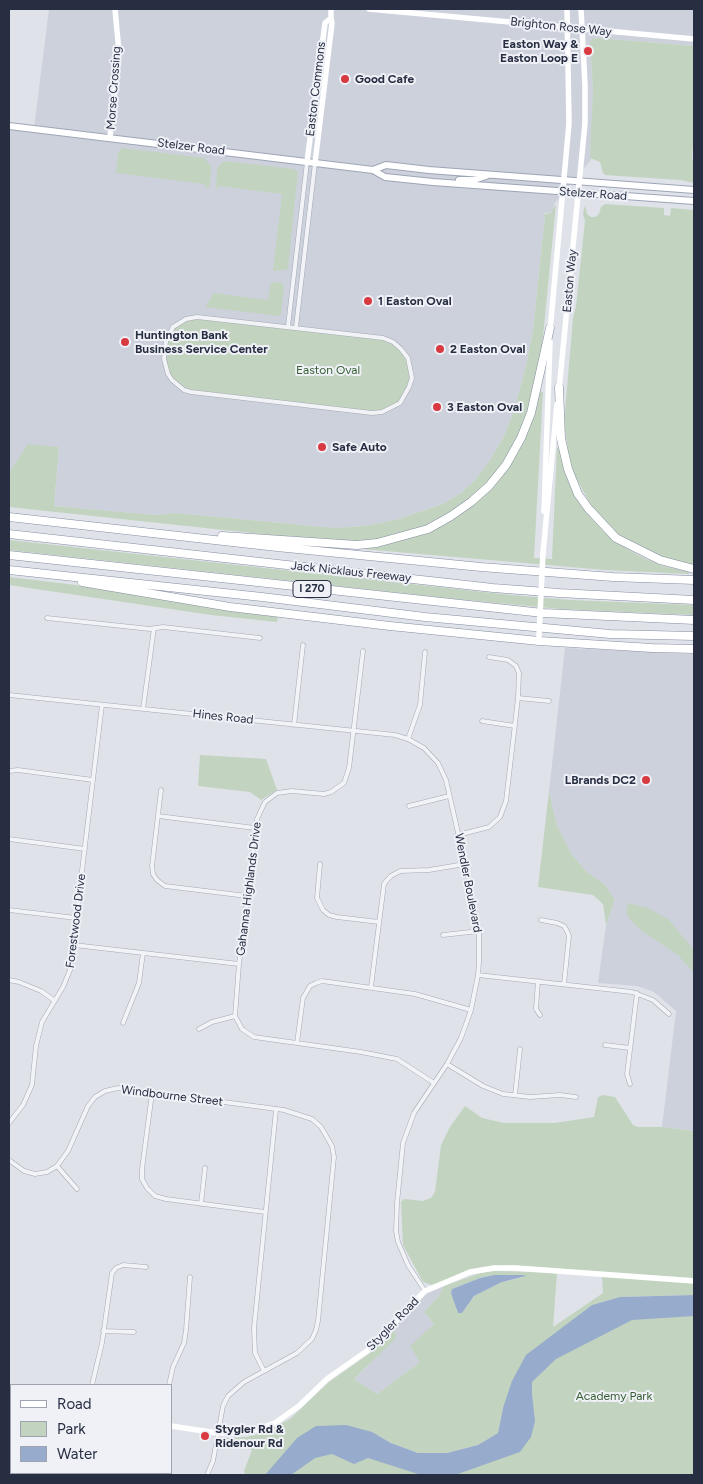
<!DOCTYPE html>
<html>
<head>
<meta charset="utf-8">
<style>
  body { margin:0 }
  #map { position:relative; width:703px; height:1484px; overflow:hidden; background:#dfe2e9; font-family:Figtree,sans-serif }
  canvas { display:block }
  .frame { position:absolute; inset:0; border:10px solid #272e42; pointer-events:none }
  .legend { position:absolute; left:10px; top:1384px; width:162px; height:90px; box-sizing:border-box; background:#eff1f7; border:1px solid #9fa3af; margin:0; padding:6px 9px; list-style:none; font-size:15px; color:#272e42 }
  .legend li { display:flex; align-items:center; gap:10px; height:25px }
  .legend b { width:25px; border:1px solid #9fa3af }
</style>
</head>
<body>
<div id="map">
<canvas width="703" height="1484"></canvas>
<div class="frame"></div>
<ul class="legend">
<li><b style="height:6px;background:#fff"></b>Road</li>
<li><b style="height:14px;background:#c2d4bf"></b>Park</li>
<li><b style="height:14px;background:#97abcc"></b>Water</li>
</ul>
</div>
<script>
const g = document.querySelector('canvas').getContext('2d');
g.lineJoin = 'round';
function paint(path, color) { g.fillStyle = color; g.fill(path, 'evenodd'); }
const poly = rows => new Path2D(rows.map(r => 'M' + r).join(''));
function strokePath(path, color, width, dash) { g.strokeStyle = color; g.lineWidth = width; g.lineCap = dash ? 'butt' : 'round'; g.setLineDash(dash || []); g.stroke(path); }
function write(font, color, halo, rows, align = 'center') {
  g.font = font + ' Figtree,sans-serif'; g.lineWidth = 4; g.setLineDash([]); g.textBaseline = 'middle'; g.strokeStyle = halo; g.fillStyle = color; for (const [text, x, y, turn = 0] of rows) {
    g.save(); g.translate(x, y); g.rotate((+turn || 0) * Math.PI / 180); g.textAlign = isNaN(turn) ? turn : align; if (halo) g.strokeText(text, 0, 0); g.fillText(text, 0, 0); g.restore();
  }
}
paint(poly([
  [49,9,694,9,694,46,596,38,594,38,590,42,593,90,591,160,554,204,553,211,550,213,544,213,545,216,533,330,526,366,514,411,504,436,490,460,475,480,461,493,443,504,399,519,365,526,335,528,175,513,155,515,54,506,59,447,12,470,9,473,9,126,34,128],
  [565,648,694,654,694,1131,662,1127,676,1011,654,992,637,986,598,983,606,925,615,900,605,885,586,871,572,855,557,826,549,791],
  [444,1286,438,1297,424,1312,434,1324,420,1362,377,1394,354,1379,367,1367,396,1334,392,1330,411,1308,424,1295]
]), '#cdd1dc');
paint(poly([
  [597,38,694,46,694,131,692,159,694,160,694,183,680,180,605,175,603,173,600,162,590,158,593,90,590,42,592,39],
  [122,148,204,158,211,166,210,186,205,188,205,184,116,173,118,153],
  [224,161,294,169,298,171,288,268,286,270,273,271,282,194,218,186,217,189,216,189,217,168],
  [556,204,541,357,536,382,525,422,508,456,485,485,465,503,444,518,420,529,397,537,364,542,299,538,9,507,9,473,28,444,59,447,54,506,155,515,175,513,335,528,365,526,399,519,443,504,461,493,475,480,490,460,504,436,514,411,526,366,533,330,545,216,542,212,545,214,551,213],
  [605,204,664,208,664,215,670,216,671,208,694,210,694,566,668,561,630,543,618,535,593,509,574,474,569,459,564,423,573,318,576,306,585,221,583,214,585,205,587,214,591,217,595,217,599,214,601,207],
  [271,282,282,283,284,287,281,314,279,316,205,307,214,293,268,300],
  [197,317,373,336,393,342,408,358,412,378,406,395,391,409,372,413,184,390,168,374,164,359,169,334,179,323],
  [540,392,543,392,534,558,552,559,557,448,560,449,580,502,592,519,605,533,629,550,644,558,663,566,689,572,689,574,605,570,363,549,363,547,403,540,420,535,455,518,475,503,489,490,535,410],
  [9,540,511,595,571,600,694,605,694,615,560,609,456,599,9,550],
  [9,577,68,584,278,616,277,622,211,615,9,585],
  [200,755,266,759,277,790,261,800,250,792,198,786],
  [549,791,557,826,572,855,586,871,605,885,615,900,606,925,603,904,593,895,538,887],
  [628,903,648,908,668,919,694,950,694,973,678,955,642,931,630,920,626,912],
  [603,1095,615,1097,633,1125,638,1127,662,1127,694,1131,694,1278,508,1265,478,1268,432,1285,423,1282,403,1245,401,1202,404,1199,423,1201,431,1198,435,1192,441,1145,450,1127,465,1106,482,1118,504,1123,555,1123,594,1117,598,1097],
  [495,1271,557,1273,553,1327,603,1293,602,1276,694,1283,694,1295,620,1297,592,1305,555,1334,503,1408,498,1433,478,1445,447,1453,418,1453,391,1443,372,1432,425,1461,498,1445,525,1380,565,1334,694,1306,694,1475,245,1475,244,1471,252,1450,223,1442,227,1438,247,1437,265,1432,290,1419,329,1382,373,1351,392,1330,396,1334,396,1338,354,1379,377,1394,420,1362,410,1346,434,1324,424,1312,438,1297,444,1286,480,1273],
  [494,1275,523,1275,524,1277,502,1282,474,1296,462,1313,457,1311,454,1298,451,1293,452,1289,480,1278]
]), '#c2d4bf');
paint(poly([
  [494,1275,523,1275,526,1276,502,1282,474,1296,462,1313,458,1313,451,1293,452,1289,480,1278],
  [694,1295,694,1316,632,1320,556,1359,532,1382,532,1394,535,1421,531,1437,520,1452,455,1475,421,1475,368,1458,354,1464,332,1454,315,1458,291,1475,265,1475,297,1438,316,1426,346,1425,372,1432,391,1443,418,1453,447,1453,478,1445,498,1433,503,1408,512,1381,526,1355,592,1305,620,1297]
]), '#97abcc');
const street = poly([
  [197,317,383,338,393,342,401,349,408,358,412,378,409,387,400,403,382,412,372,413,191,392,184,390,172,380,168,374,164,359,166,341,173,327,186,319,197,317],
  [288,326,307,162],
  [296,327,315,163],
  [47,618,150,629,163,627,260,638],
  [363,651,349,768,344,783,331,792,324,794,292,791,277,793,265,802,257,819,239,964,235,1016,242,1029,254,1037,361,1052,397,1059,434,1083],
  [9,695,395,735,408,739,424,748,438,763,446,780,471,890,479,931,479,962,478,975,471,1010,461,1038,447,1064,414,1113,403,1143,397,1203,396,1231,398,1242,408,1265,425,1291],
  [518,698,549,701],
  [143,709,154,628],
  [482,721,515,726],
  [294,725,303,645],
  [408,739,420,705,425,652],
  [9,771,18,770,93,780],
  [161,790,152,866,153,874,157,880,165,886,247,896],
  [409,806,449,796],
  [158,816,255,828],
  [458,835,489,827,500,817,506,801,518,698,519,673,516,666,508,660,489,657],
  [9,839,85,849],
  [320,864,317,898,323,910,329,915,337,917,379,922],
  [9,910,76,918],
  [541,920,557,923,564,926,567,931,569,936,564,984],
  [443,935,479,931],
  [74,945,239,964],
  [478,975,632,992,653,1000,669,1014],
  [9,980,19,982,41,991,55,1001],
  [538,981,536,1009,540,1015],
  [371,987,384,884,387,880,391,876,400,871,429,870,465,864],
  [123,1023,139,983,143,953],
  [199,1029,212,1022,235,1016],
  [297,1043,303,998,310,986,316,983,322,981,415,994,471,1010],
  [605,1045,630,1048],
  [447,1064,483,1086,503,1094,530,1097,560,1095,576,1097],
  [630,1084,627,1074,637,993],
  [152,1093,142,1169,142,1179,147,1188,155,1196,166,1199,265,1212],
  [515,1095,520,1049],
  [9,1123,23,1105,32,1085,36,1046,42,1022,63,987,70,970,102,705],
  [9,1160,24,1171,35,1174,47,1172,57,1166,68,1151,88,1106,95,1097,105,1091,118,1088,284,1110,312,1119,321,1127,332,1146,334,1157,318,1321,316,1330,312,1339,297,1353,244,1382,228,1396,223,1406,213,1461,207,1475],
  [57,1166,77,1189],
  [201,1204,205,1168],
  [103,1331,134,1332],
  [264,1371,255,1353,254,1328,276,1110],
  [92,1385,102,1343,112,1273,116,1268,123,1265,146,1267],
  [169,1385,173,1367,184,1343,186,1330,190,1277],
  [17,1475,18,1473]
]);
const primary = poly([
  [9,126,373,170,385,177,433,182,694,201],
  [373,170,386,165,429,170,694,190],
  [459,180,474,180,486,176]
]);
const highway = poly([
  [559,387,561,439,568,469,578,494,588,508,616,538,660,560,694,569],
  [9,517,277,547,481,567,613,577,694,580],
  [9,534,493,588,559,593,694,600],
  [222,536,357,545,377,543,428,529,451,516,471,502,489,486,506,465,521,438,531,413,550,328],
  [9,555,543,613,694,620],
  [9,570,262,597,425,617,610,634,694,636],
  [82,582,230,607,390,626,539,641,652,648,694,649]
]);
strokePath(street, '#a4a8b4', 5);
strokePath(primary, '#9da5b6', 8);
strokePath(highway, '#858da1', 9);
strokePath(street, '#f2f3f7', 4);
strokePath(poly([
  [369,9,694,39],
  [110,137,119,52,115,9],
  [307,162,325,23,331,18],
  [315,163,332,23,331,18,331,9],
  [550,331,569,123,567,9],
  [559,390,585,123,585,85,581,9],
  [544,511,550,342],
  [543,553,557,404],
  [9,1405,11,1406],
  [171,1426,217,1433,235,1433,255,1430,275,1423,299,1406,327,1379,367,1351,425,1291,470,1272,494,1268,516,1268,694,1281]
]), '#fff', 5.5);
strokePath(primary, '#fff', 6);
strokePath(highway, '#fff', 8);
strokePath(poly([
  [539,637,543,553]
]), '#fff', 5.5);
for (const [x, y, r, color] of [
  [588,51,5,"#d83a41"],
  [345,79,5,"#d83a41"],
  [368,301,5,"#d83a41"],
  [125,342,5,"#d83a41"],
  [440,349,5,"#d83a41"],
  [437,407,5,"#d83a41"],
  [322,447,5,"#d83a41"],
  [646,780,5,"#d83a41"],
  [205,1436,5,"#d83a41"]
]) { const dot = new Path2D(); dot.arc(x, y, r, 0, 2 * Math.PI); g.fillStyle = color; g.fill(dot); strokePath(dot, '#eff1f7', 2); }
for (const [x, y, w] of [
  [312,589,38]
]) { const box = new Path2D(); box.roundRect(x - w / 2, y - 8.5, w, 17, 4); g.fillStyle = '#eff1f7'; g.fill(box); strokePath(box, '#272e42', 1); }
write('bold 11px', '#272e42', null, [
  ["I 270",312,589]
]);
write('12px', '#272e42', '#eff1f7', [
  ["Brighton Rose Way",561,27,6],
  ["Morse Crossing",114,88,-86],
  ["Easton Commons",316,89,-83],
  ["Stelzer Road",191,147,7],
  ["Stelzer Road",593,194,4],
  ["Easton Way",570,281,-85],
  ["Jack Nicklaus Freeway",351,572,6],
  ["Hines Road",223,717,6],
  ["Wendler Boulevard",468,883,79],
  ["Gahanna Highlands Drive",249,889,-83],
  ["Forestwood Drive",76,921,-83],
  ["Windbourne Street",172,1096,7],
  ["Stygler Road",393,1324,-46]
]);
write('bold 12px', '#272e42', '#eff1f7', [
  ["Easton Way &",578,44,"right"],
  ["Easton Loop E",578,58,"right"],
  ["Good Cafe",355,79],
  ["1 Easton Oval",378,301],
  ["Huntington Bank",135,335],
  ["Business Service Center",135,349],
  ["2 Easton Oval",450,349],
  ["3 Easton Oval",447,407],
  ["Safe Auto",332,447],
  ["LBrands DC2",636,780,"right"],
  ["Stygler Rd &",215,1429],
  ["Ridenour Rd",215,1443]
], 'left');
write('12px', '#365f33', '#eff1f7', [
  ["Easton Oval",328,370],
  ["Academy Park",614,1396]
]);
</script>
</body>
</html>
